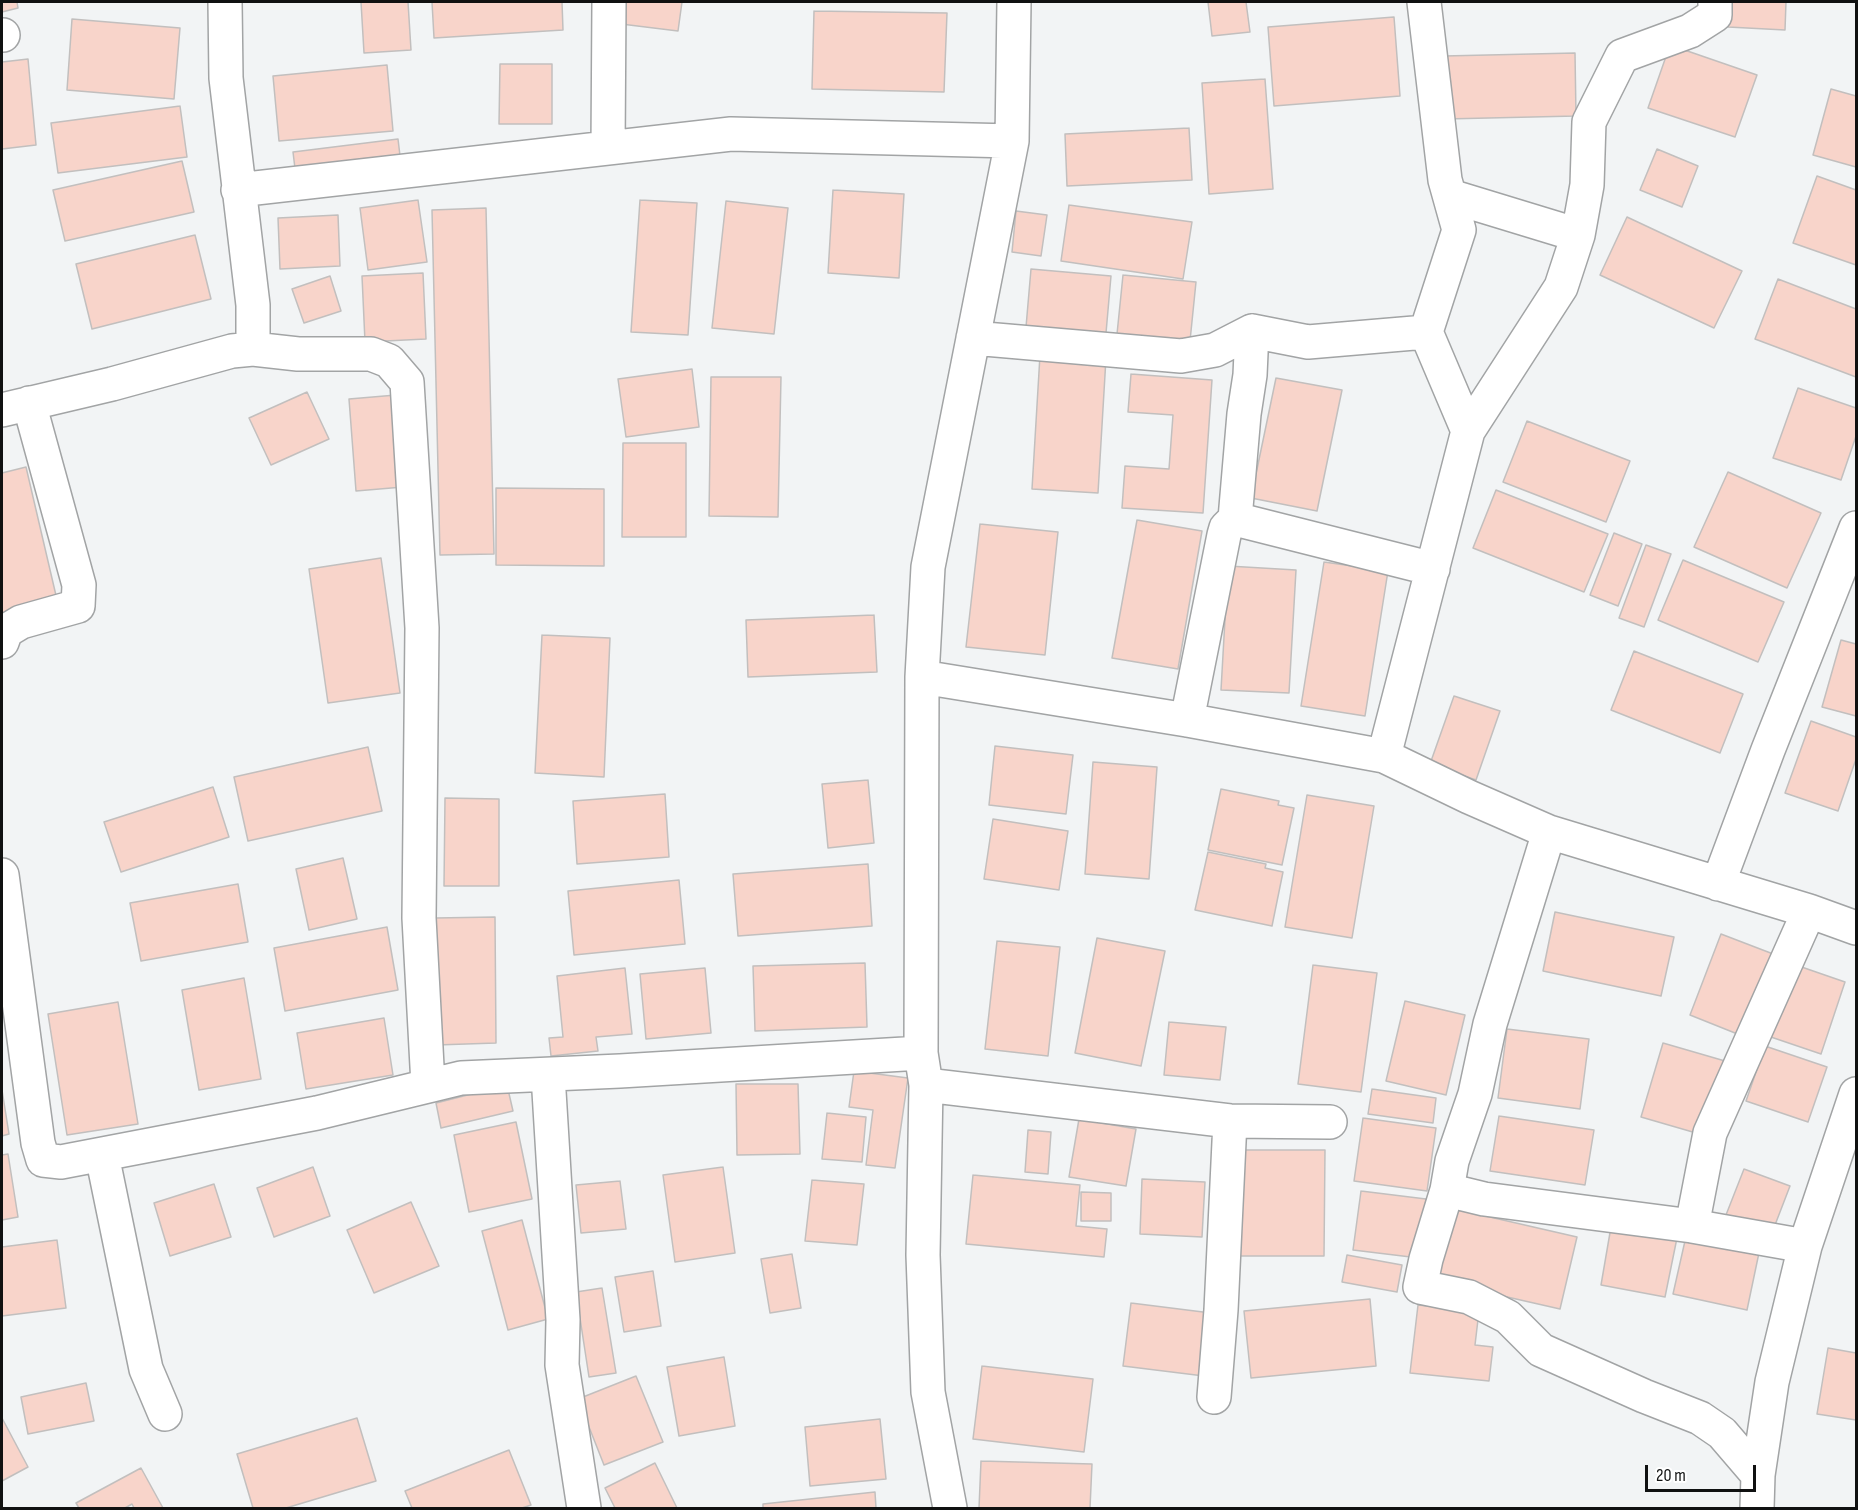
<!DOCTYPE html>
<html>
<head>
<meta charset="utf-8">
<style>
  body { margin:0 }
  #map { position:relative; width:1858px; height:1510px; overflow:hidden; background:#f2f4f5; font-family:"Sofia Sans Condensed",sans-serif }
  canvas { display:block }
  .frame { position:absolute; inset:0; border:3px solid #101111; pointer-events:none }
  .scale { position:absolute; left:1645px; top:1465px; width:111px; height:27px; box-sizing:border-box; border:3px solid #101111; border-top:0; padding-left:8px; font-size:18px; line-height:21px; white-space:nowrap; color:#101111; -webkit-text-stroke:4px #fff; paint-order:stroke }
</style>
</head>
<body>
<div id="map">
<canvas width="1858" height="1510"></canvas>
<div class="frame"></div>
<div class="scale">20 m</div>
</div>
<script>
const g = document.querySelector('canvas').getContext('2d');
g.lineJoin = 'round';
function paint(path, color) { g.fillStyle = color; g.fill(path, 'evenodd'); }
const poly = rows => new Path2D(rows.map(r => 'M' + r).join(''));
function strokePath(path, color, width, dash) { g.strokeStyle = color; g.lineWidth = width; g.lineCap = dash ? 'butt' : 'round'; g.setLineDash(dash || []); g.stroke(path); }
const building = poly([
  [2,2,17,2,18,8,2,12,2,2],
  [361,2,408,2,411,50,364,53,361,2],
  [432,2,562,2,563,30,434,38,432,2],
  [616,2,682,2,678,31,613,23,616,2],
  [1208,2,1246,2,1250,32,1212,36,1208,2],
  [1729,2,1786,2,1785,30,1728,27,1729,2],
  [814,11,947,13,944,92,812,89,814,11],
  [1394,17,1400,96,1274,106,1268,27,1394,17],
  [72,19,180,28,174,99,67,90,72,19],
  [1670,45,1757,75,1735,137,1648,108,1670,45],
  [1575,53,1576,116,1445,119,1444,56,1575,53],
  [28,59,36,145,2,149,2,62,28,59],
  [500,64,552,64,552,124,499,124,500,64],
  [387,65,393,131,279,141,273,76,387,65],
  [1265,79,1273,189,1209,194,1202,83,1265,79],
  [1831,89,1856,96,1856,167,1813,155,1831,89],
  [180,106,187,157,58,173,51,123,180,106],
  [1189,128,1192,180,1067,186,1065,134,1189,128],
  [398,139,401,164,296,177,293,152,398,139],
  [1657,149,1698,166,1682,207,1640,190,1657,149],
  [182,161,194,212,65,241,53,190,182,161],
  [1817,176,1856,190,1856,265,1793,243,1817,176],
  [833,190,904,194,899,278,828,273,833,190],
  [418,200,427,262,368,270,360,208,418,200],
  [640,200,697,203,688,335,631,332,640,200],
  [726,201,788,208,774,334,712,328,726,201],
  [1069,205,1192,222,1183,279,1061,261,1069,205],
  [486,208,494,554,440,555,432,210,486,208],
  [1016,211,1047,215,1041,256,1012,252,1016,211],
  [338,215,340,266,280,269,278,218,338,215],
  [1627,217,1742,271,1714,328,1600,275,1627,217],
  [195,235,211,299,92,329,76,264,195,235],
  [1031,269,1111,276,1106,333,1026,327,1031,269],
  [423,273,426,339,365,342,362,276,423,273],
  [1123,275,1196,282,1190,341,1117,334,1123,275],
  [330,276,341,311,304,323,292,289,330,276],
  [1778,279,1856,309,1856,377,1755,339,1778,279],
  [1040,355,1106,358,1098,493,1032,489,1040,355],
  [692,369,699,427,626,437,618,379,692,369],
  [1131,374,1212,380,1203,513,1122,508,1125,466,1169,469,1173,415,1128,412,1131,374],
  [711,377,781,377,778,517,709,516,711,377],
  [1276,378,1342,390,1317,511,1251,498,1276,378],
  [1798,388,1856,408,1856,436,1841,480,1773,458,1798,388],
  [307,392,329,439,271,465,249,418,307,392],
  [396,395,403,487,356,491,349,399,396,395],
  [1527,421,1630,461,1606,522,1503,482,1527,421],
  [623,443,686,443,686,537,622,537,623,443],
  [26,467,58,604,2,617,2,473,26,467],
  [1728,472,1821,513,1787,588,1694,547,1728,472],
  [496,488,604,489,604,566,496,565,496,488],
  [1496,490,1608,534,1584,592,1473,548,1496,490],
  [1137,520,1202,531,1178,669,1112,658,1137,520],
  [980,524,1058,532,1045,655,966,647,980,524],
  [1614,533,1642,544,1618,606,1590,595,1614,533],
  [1646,545,1671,554,1644,627,1619,618,1646,545],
  [381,558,400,693,328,703,309,569,381,558],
  [1683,560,1784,602,1758,662,1658,620,1683,560],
  [1324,562,1388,571,1365,716,1301,706,1324,562],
  [1228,566,1296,570,1289,693,1221,690,1228,566],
  [874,615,877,672,748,677,746,620,874,615],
  [542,635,610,638,604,777,535,773,542,635],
  [1841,640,1856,644,1856,716,1822,707,1841,640],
  [1634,651,1743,694,1720,753,1611,710,1634,651],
  [1454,696,1500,711,1476,780,1430,764,1454,696],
  [1811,721,1856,737,1856,759,1838,811,1785,793,1811,721],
  [995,746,1073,755,1066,814,989,805,995,746],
  [368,747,382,811,248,841,234,777,368,747],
  [1093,762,1157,767,1149,879,1085,874,1093,762],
  [868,780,874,843,828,848,822,784,868,780],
  [213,787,229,837,121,872,104,822,213,787],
  [1221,789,1279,801,1278,805,1294,808,1282,865,1208,850,1221,789],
  [665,794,669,857,577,864,573,801,665,794],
  [1307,795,1374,806,1352,938,1285,927,1307,795],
  [445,798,499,799,499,886,444,886,445,798],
  [993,819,1068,831,1059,890,984,879,993,819],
  [1208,852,1266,864,1265,868,1283,872,1272,926,1195,910,1208,852],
  [343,858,357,919,309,930,296,869,343,858],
  [868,864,872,926,738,936,733,874,868,864],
  [679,880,685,944,574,955,568,891,679,880],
  [238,884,248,942,141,961,130,903,238,884],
  [1555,912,1674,937,1661,996,1543,971,1555,912],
  [495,917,496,1043,436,1045,435,918,495,917],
  [387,927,398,990,285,1011,274,948,387,927],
  [1721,934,1781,957,1750,1039,1690,1015,1721,934],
  [1097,938,1165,951,1141,1066,1075,1053,1097,938],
  [997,941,1060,947,1048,1056,985,1049,997,941],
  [865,963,867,1027,755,1031,753,966,865,963],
  [1790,963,1845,982,1821,1054,1765,1035,1790,963],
  [1313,965,1377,973,1361,1092,1298,1084,1313,965],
  [625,968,632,1034,596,1037,598,1051,551,1056,549,1038,563,1037,557,976,625,968],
  [705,968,711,1033,646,1039,640,974,705,968],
  [244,978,261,1079,199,1090,182,990,244,978],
  [1405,1001,1465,1015,1446,1095,1386,1081,1405,1001],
  [118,1002,138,1124,67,1135,48,1014,118,1002],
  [384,1018,393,1075,306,1089,297,1033,384,1018],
  [1169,1022,1226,1027,1220,1080,1164,1075,1169,1022],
  [1507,1029,1589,1039,1580,1109,1498,1098,1507,1029],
  [1663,1043,1725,1061,1703,1135,1641,1117,1663,1043],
  [1765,1046,1827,1067,1808,1122,1746,1101,1765,1046],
  [854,1071,908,1078,895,1168,866,1165,873,1110,849,1107,854,1071],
  [736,1084,798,1084,800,1154,737,1155,736,1084],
  [507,1085,513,1111,441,1128,436,1103,507,1085],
  [1372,1089,1436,1098,1433,1123,1368,1114,1372,1089],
  [2,1090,9,1134,2,1136,2,1090],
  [827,1113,866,1117,862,1162,822,1159,827,1113],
  [1499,1116,1594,1130,1585,1185,1490,1171,1499,1116],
  [1363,1118,1436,1128,1427,1191,1354,1181,1363,1118],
  [1079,1119,1136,1129,1126,1186,1069,1177,1079,1119],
  [516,1122,532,1199,469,1212,454,1135,516,1122],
  [1028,1130,1051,1132,1048,1174,1025,1172,1028,1130],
  [1233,1150,1325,1150,1324,1256,1233,1256,1233,1150],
  [8,1154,18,1217,2,1220,2,1155,8,1154],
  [313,1167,330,1216,274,1237,257,1188,313,1167],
  [723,1167,735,1253,675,1262,663,1175,723,1167],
  [1744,1169,1790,1186,1770,1238,1724,1220,1744,1169],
  [973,1175,1080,1185,1076,1226,1107,1229,1104,1257,966,1244,973,1175],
  [1142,1179,1205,1182,1202,1237,1140,1234,1142,1179],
  [812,1180,864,1184,857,1245,805,1241,812,1180],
  [620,1181,626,1229,581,1233,576,1185,620,1181],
  [214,1184,231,1237,170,1256,154,1203,214,1184],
  [1361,1191,1426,1199,1419,1258,1353,1250,1361,1191],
  [1081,1192,1111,1193,1111,1221,1081,1221,1081,1192],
  [411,1202,439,1266,374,1293,347,1230,411,1202],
  [1455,1209,1577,1237,1560,1309,1437,1281,1455,1209],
  [522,1220,548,1319,508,1330,482,1231,522,1220],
  [1612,1221,1678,1233,1665,1297,1601,1285,1612,1221],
  [1687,1232,1760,1248,1747,1310,1673,1294,1687,1232],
  [57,1240,66,1308,2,1316,2,1247,57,1240],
  [792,1254,801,1308,770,1313,761,1259,792,1254],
  [1347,1255,1402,1265,1397,1292,1342,1282,1347,1255],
  [653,1271,661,1326,624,1332,615,1277,653,1271],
  [602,1288,616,1373,589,1377,576,1292,602,1288],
  [1370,1299,1376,1366,1251,1378,1244,1311,1370,1299],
  [1131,1303,1211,1313,1204,1376,1123,1366,1131,1303],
  [1418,1305,1479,1311,1475,1345,1493,1347,1489,1381,1410,1373,1418,1305],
  [1828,1348,1856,1353,1856,1420,1817,1414,1828,1348],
  [724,1357,735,1426,679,1436,667,1367,724,1357],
  [982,1366,1093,1379,1084,1452,973,1439,982,1366],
  [636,1376,663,1442,604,1465,578,1399,636,1376],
  [86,1383,94,1421,28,1434,21,1397,86,1383],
  [2,1418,28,1467,2,1481,2,1418],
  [357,1418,376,1481,286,1508,253,1508,237,1454,357,1418],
  [880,1419,886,1479,810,1486,805,1427,880,1419],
  [509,1450,531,1505,522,1508,412,1508,405,1491,509,1450],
  [981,1461,1092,1464,1090,1508,979,1508,981,1461],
  [655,1463,677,1508,615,1508,605,1488,655,1463],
  [141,1468,163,1508,134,1508,132,1504,125,1508,79,1508,76,1503,141,1468],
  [875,1492,876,1508,763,1508,763,1504,875,1492]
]);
paint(building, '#f8d4ca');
strokePath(building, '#c2bfbe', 1.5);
const minor = poly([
  [225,2,226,78,253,305,253,349],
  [2,35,3,35],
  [608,148,609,2],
  [238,190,731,134,1012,141],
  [1450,196,1578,235],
  [973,338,1181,356,1215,350,1252,331,1308,342,1426,332],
  [2,410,112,384,232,351,253,349,298,354,371,354,389,361,407,382,422,628,419,918,428,1085],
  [1468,431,1561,287,1578,235,1587,185,1589,122,1622,56,1690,31,1715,15,1715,2],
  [1235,519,1433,569],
  [2,642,6,631,21,622,78,606,79,585,29,403],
  [922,677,1187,720,1384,756,1469,797,1549,832,1809,911,1856,928],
  [1187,720,1224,535,1226,528,1235,519,1244,414,1250,375,1252,331],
  [1384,756,1468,431,1426,332,1459,230,1445,180,1424,2],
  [1549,832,1490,1024,1475,1094,1452,1161,1447,1190,1426,1259,1420,1287,1469,1297,1508,1317,1541,1350,1644,1396,1700,1418,1722,1433,1758,1475],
  [2,875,38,1143,43,1160,61,1162,317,1113,461,1078,620,1071,921,1053],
  [1718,884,1768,750,1856,528],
  [548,1075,563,1320,562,1365,584,1508],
  [926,1085,1230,1121,1330,1122],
  [102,1155,146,1369,165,1414],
  [1447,1190,1484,1199,1692,1226,1805,1246],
  [1692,1226,1710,1133,1809,911],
  [1214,1397,1221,1310,1230,1121],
  [950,1508,928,1392,923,1255,926,1085,921,1053,922,677,928,567,1012,141,1014,2],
  [1757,1508,1758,1475,1772,1382,1805,1246,1856,1094]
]);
strokePath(minor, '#a2a4a5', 36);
strokePath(minor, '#fff', 33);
</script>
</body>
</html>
